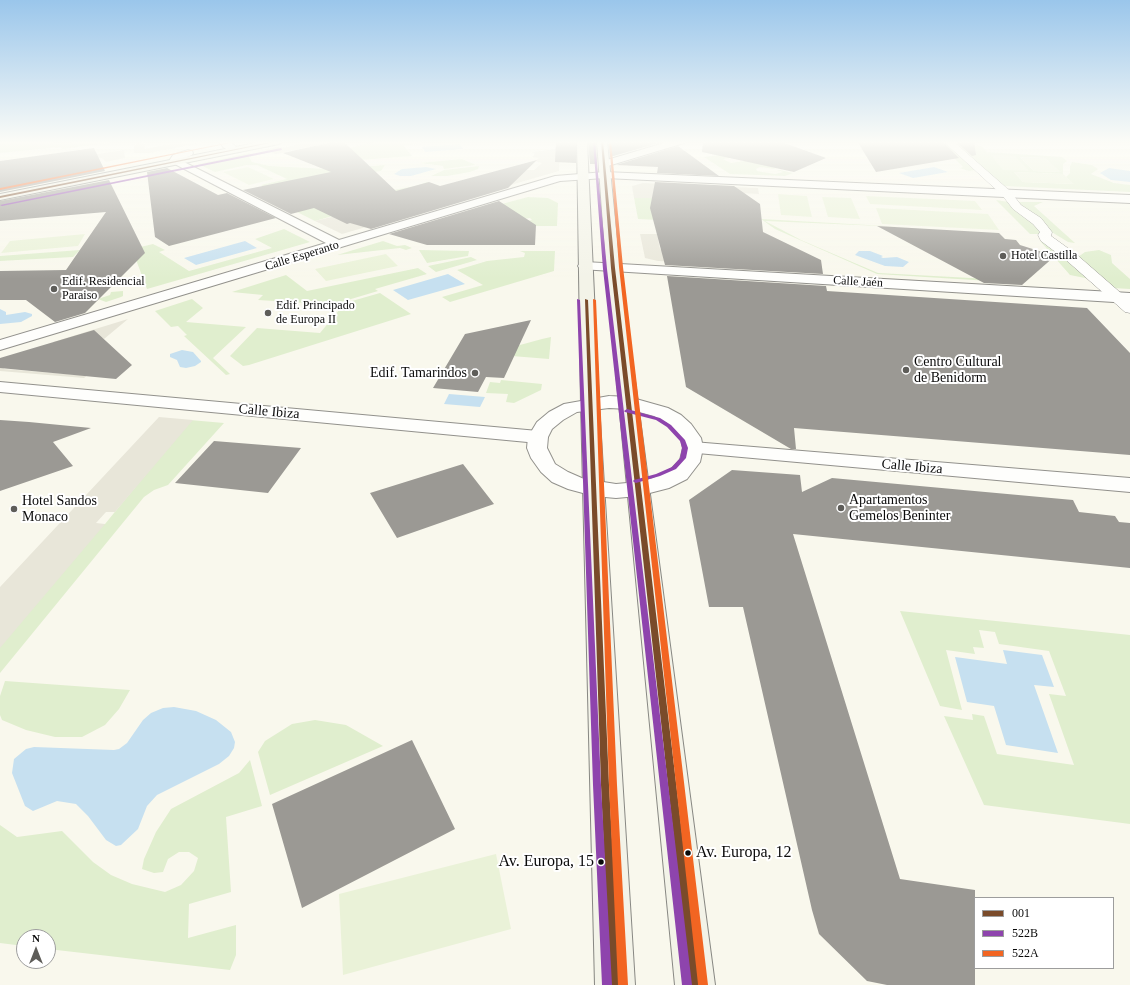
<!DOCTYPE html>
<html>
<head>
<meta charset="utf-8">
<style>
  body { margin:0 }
  #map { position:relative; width:1130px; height:985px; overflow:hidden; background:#f9f8ed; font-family:"Times New Roman",serif }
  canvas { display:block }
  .legend { position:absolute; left:974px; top:897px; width:140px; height:72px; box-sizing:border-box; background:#fff; border:1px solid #9d9d9d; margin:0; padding:5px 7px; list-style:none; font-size:12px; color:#0a0a0a }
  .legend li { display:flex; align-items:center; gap:8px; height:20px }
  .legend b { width:20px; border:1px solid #9d9d9d }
  .north { position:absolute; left:16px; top:929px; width:40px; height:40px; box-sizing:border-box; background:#fff; border:1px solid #9d9d9d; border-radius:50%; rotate:0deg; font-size:11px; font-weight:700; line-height:16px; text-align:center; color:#0a0a0a }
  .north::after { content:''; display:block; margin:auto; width:14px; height:18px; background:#5e5d59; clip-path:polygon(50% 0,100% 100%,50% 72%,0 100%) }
</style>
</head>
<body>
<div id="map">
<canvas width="1130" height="985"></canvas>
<ul class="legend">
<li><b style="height:5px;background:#7a4b2a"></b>001</li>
<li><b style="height:5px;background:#8e44ad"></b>522B</li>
<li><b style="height:5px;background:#f26522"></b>522A</li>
</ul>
<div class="north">N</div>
</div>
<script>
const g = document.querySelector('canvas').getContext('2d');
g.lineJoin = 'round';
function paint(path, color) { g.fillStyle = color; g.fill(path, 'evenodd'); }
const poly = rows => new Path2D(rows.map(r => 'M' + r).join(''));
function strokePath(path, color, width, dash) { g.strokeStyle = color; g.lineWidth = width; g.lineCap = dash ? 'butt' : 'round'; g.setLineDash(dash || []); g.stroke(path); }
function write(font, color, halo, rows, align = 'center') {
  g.font = font + ' "Times New Roman",serif'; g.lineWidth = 4; g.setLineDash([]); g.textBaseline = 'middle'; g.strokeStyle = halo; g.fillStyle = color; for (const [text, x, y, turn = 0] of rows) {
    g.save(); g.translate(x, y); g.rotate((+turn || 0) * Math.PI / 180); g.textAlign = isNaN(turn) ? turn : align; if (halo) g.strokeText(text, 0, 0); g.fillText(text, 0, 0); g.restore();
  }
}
paint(poly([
  [10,141,53,141,53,144,82,141,122,141,62,149,61,147,0,153,0,142],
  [379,141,433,141,404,146,412,156,348,161,322,154],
  [937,141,945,141,976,170,969,171,959,168,963,167],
  [951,141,962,141,965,144,981,146,987,152,1062,157,1067,161,1063,164,1063,174,1014,172,1023,182,1073,184,1066,177,1070,173,1070,166,1072,162,1092,165,1098,169,1091,174,1114,183,1130,185,1130,192,1004,186,989,174,972,157],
  [1020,157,1045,158,1060,172,1034,171],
  [249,153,254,155,249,157,252,162,270,166,328,169,385,165,381,171,265,188,261,185,287,179,257,165,247,165,215,172,198,164],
  [736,153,742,156,723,159,731,163,756,159,776,169,760,167,756,169,757,171,775,174,783,172,777,170,780,170,793,173,785,176,730,174,704,157],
  [462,159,476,165,444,169,443,166,420,163],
  [479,166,478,169,470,172,447,176,431,176,444,170],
  [427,182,440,186,315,221,291,209,415,186],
  [528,197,548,198,558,203,557,226,529,226,523,221,532,220,530,218,512,221,494,206],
  [634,198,652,198,697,222,638,219],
  [996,200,1009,202,1025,214,1042,232,1039,234,1030,234],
  [1017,202,1043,202,1034,206,1075,243,1068,242,1050,231],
  [761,219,904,227,765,221,801,240,878,273,990,279,990,281,877,274,775,229],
  [284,229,310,242,147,289,132,249,153,244,165,250,159,252,189,271,272,248,255,239],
  [383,241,397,246,405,245,412,248,406,250,400,248,337,255],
  [1040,241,1043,242,1090,279,1070,275],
  [80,250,73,257,0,261,0,256],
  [419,250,469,251,468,256,427,263],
  [1099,250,1111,255,1112,263,1130,279,1130,289,1113,288,1078,257,1085,252],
  [520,251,555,251,554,271,450,302,442,297,483,285,457,270,487,261,524,257,525,253],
  [471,257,477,260,436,272,428,266],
  [418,268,427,274,375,289,378,291,341,302,338,305,258,300,263,295,232,292,286,275,307,291],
  [123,291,123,296,121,297,106,302,98,299,110,295,111,292],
  [380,293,411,314,249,365,243,366,230,356,257,328,320,333,345,303],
  [192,299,203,308,186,322,246,327,213,358,230,374,226,375,184,336,187,335,178,326,171,327,155,311],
  [551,337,549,359,487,354,542,339],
  [501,380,542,384,541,390,514,403,506,402,508,394,486,393,490,382,500,383],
  [190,420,224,423,168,485,154,490,144,497,0,673,0,632,96,524,105,524],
  [900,611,1130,635,1130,824,984,805,944,716,973,720,972,714,984,716,997,754,1074,765,1049,694,1066,696,1049,651,999,644,995,632,979,630,984,648,973,647,975,654,946,650,962,710,940,706],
  [5,681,130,690,119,709,105,725,82,737,55,737,26,730,2,720,0,715,0,696],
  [315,720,346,725,383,746,270,795,258,752,265,741,292,724],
  [250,760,262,806,226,817,231,892,189,904,188,938,236,925,236,955,230,970,48,949,48,937,24,937,24,946,0,943,0,825,17,837,62,831,93,862,111,875,132,884,165,892,181,885,194,871,198,858,189,852,179,852,168,859,163,872,154,873,142,869,144,859,156,832,171,809,239,773]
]), '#e0eece');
paint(poly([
  [991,155,1015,156,1029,171,1003,170],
  [1020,157,1045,158,1061,172,1034,171],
  [248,167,274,179,249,185,223,172],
  [1014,172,1063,174,1074,184,1023,182],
  [778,194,807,196,812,217,781,215],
  [866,196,975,201,982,210,870,204],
  [822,197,851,198,860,219,828,217],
  [876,208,988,214,999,230,882,224],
  [85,234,78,246,1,253,10,241],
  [386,254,398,266,326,281,315,269],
  [496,854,511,929,343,975,339,894]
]), '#eaf2d8');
paint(poly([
  [144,141,145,149,188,141,205,142,150,153,134,153,134,145],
  [306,141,337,141,276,154,264,150,278,147,282,148,299,144,296,143],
  [555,149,560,149,559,171,342,234,315,221,527,170,534,170,542,163,535,161,539,158,532,157,535,154,532,152],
  [124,150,125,158,106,162,102,158,42,167,0,169],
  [643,183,758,188,759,194,713,192,652,198,634,198,632,186],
  [640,234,657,234,660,249,678,255,718,265,658,261,645,258],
  [128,319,104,339,102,338,63,350,53,342],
  [0,358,4,369,79,375,97,367,84,378,0,371],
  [159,417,193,420,115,512,106,512,96,523,105,524,0,648,0,587]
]), '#e8e6d9');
paint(poly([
  [460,144,463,149,425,152,422,147],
  [426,167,436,169,411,176,400,176,394,174,402,169],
  [934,167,948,172,913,178,899,173],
  [1109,168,1130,171,1130,182,1111,180,1100,173],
  [245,241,257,248,196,265,184,258],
  [859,251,870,251,883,256,881,257,883,258,897,257,909,262,903,267,885,266,855,255],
  [448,274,465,284,408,300,393,290],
  [0,309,6,312,6,315,25,312,32,314,32,316,21,322,0,324],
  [182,350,193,352,201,361,201,362,195,366,186,368,180,367,177,360,170,357,170,354],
  [449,394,485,397,480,407,444,404],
  [1003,650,1042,655,1054,687,1034,685,1058,753,1006,745,994,706,967,702,955,657,1007,664],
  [174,707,196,711,216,720,231,732,235,742,234,748,229,756,219,764,157,795,147,806,138,829,121,845,116,846,106,840,88,816,76,804,57,801,33,811,25,806,12,773,14,759,26,749,34,747,114,750,119,749,127,743,143,720,151,713,163,708]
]), '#c6e0f0');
paint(poly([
  [337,141,343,141,396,191,429,182,440,186,537,160,508,188,371,229,350,223,347,224,314,208,291,214,243,190,331,172,283,153],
  [556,141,576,141,576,163,555,162],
  [588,141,596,141,597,164,590,164],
  [608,141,666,141,610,157],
  [703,141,779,141,826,158,794,172,702,152],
  [857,141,942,141,959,158,876,172],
  [955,141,974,141,976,155,972,156],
  [678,146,719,176,657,173,658,167,616,165],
  [94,148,105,171,0,192,0,161],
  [167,168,218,195,227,193,276,218,169,246,155,237,147,172],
  [109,180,145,253,85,313,55,322,26,300,0,300,0,271,66,270,106,212,0,221,0,201],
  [655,182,734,186,760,204,763,232,821,260,823,274,665,265,650,208],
  [499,201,536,225,535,245,427,245,389,234],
  [877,226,999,233,1005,239,1016,240,1020,245,1055,256,1022,285,984,283],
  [667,276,826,286,827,291,1087,308,1130,353,1130,455,794,428,796,449,791,449,686,387],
  [531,320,504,378,486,377,478,392,433,388,465,334],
  [94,330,132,365,116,379,0,368,0,358],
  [0,420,29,422,91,428,53,442,73,466,0,491],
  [214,441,301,448,268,493,175,483],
  [463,464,494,504,397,538,370,493],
  [732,470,800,475,802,492,832,478,1073,500,1079,512,1115,516,1119,522,1130,523,1130,568,793,534,900,879,975,890,975,985,887,985,867,981,819,934,812,910,743,607,709,607,689,500],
  [412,740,455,829,302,908,272,804]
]), '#9b9994');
const pedestrian = poly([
  [943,141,953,141,1010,191,1021,205,1041,218,1052,232,1051,236,1076,254,1130,301,1130,313,1125,312,1066,260,1041,241,1038,235,1040,232,1033,224,1013,209,1002,195,943,141]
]);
const minor = poly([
  [219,141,229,141,240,150,239,152,231,152,223,147,219,141],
  [671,141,686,141,684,143,608,166,604,167,599,164,600,162,671,141],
  [188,150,192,151,193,153,192,155,180,160,339,240,555,176,605,172,1130,195,1130,203,605,178,560,181,0,350,0,340,326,243,169,161,173,155,188,150],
  [585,262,1130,293,1130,303,580,269,578,266,580,263,585,262],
  [0,382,538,431,545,433,548,437,545,441,538,443,0,392,0,382],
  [693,442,1130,478,1130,492,686,452,683,448,686,444,693,442]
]);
const tertiary = poly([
  [609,396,629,397,668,408,681,415,691,424,701,438,703,448,700,462,687,479,669,488,638,496,616,498,594,496,568,489,552,482,541,472,531,458,527,448,528,437,537,422,549,412,564,404,609,396],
  [609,408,628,409,654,416,667,423,681,438,683,448,680,460,671,469,653,478,638,482,616,484,584,479,568,472,555,464,547,448,548,437,552,429,563,420,577,412,609,408]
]);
const secondary = poly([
  [265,141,284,141,279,144,0,200,0,194,265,141],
  [577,141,587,141,599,404,635,985,595,985,581,404,577,141],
  [597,141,607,141,620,268,715,985,675,985,606,268,597,141]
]);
strokePath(pedestrian, '#92918c', 1);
strokePath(minor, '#92918c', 2);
strokePath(tertiary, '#92918c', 2);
strokePath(secondary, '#888883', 2);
paint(pedestrian, '#fefefc');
paint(minor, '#fefefc');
paint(tertiary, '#fefefc');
paint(secondary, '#f3f3e8');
paint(poly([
  [276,141,280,141,0,198,0,196,276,141],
  [601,141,603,141,615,268,700,985,690,985,611,268,601,141],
  [585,299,588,300,609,785,620,985,610,985,601,785,585,299]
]), '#7a4b2a');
paint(poly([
  [594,141,595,142,607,269,692,985,682,985,603,269,593,142,594,141],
  [281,148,282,150,2,206,0,205,281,148],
  [577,299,580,300,601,785,612,985,602,985,593,785,577,299],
  [627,409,660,418,671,425,685,440,688,448,686,458,676,469,660,476,636,483,634,482,633,481,634,480,656,474,672,467,680,458,682,448,680,441,667,427,656,420,625,412,624,411,627,409]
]), '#8e44ad');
paint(poly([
  [236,141,240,141,0,190,0,188,236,141],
  [609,141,611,141,623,267,708,985,698,985,698,984,619,267,609,141],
  [593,299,596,300,617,785,628,985,618,985,609,785,593,299]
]), '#f26522');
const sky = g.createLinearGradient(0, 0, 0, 279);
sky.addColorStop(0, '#9ac6eb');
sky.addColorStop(0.51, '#fcfcf7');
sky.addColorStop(1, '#fcfcf700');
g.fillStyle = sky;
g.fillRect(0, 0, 1130, 279);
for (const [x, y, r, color] of [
  [1003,256,4,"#5e5d59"],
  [54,289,4,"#5e5d59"],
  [268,313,4,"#5e5d59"],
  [906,370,4,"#5e5d59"],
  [475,373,4,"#5e5d59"],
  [841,508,4,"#5e5d59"],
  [14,509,4,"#5e5d59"],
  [688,853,3.5,"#0a0a0a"],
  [601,862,3.5,"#0a0a0a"]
]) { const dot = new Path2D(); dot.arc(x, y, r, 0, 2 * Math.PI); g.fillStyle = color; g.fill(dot); strokePath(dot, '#fff', 1.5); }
write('12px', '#0a0a0a', '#fff', [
  ["Calle Esperanto",302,256,-17],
  ["Calle Jaén",858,282,3]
]);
write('12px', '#0a0a0a', '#fff', [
  ["Hotel Castilla",1011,256],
  ["Edif. Residencial",62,282],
  ["Paraiso",62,296],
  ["Edif. Principado",276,306],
  ["de Europa II",276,320]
], 'left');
write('14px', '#0a0a0a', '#fff', [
  ["Centro Cultural",914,362],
  ["de Benidorm",914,378],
  ["Edif. Tamarindos",467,373,"right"],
  ["Apartamentos",849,500],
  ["Gemelos Beninter",849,516],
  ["Hotel Sandos",22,501],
  ["Monaco",22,517]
], 'left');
write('14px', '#0a0a0a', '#fff', [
  ["Calle Ibiza",269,412,5],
  ["Calle Ibiza",912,467,5]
]);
write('16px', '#0a0a0a', '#fff', [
  ["Av. Europa, 12",696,853],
  ["Av. Europa, 15",594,862,"right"]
], 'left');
</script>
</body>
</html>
